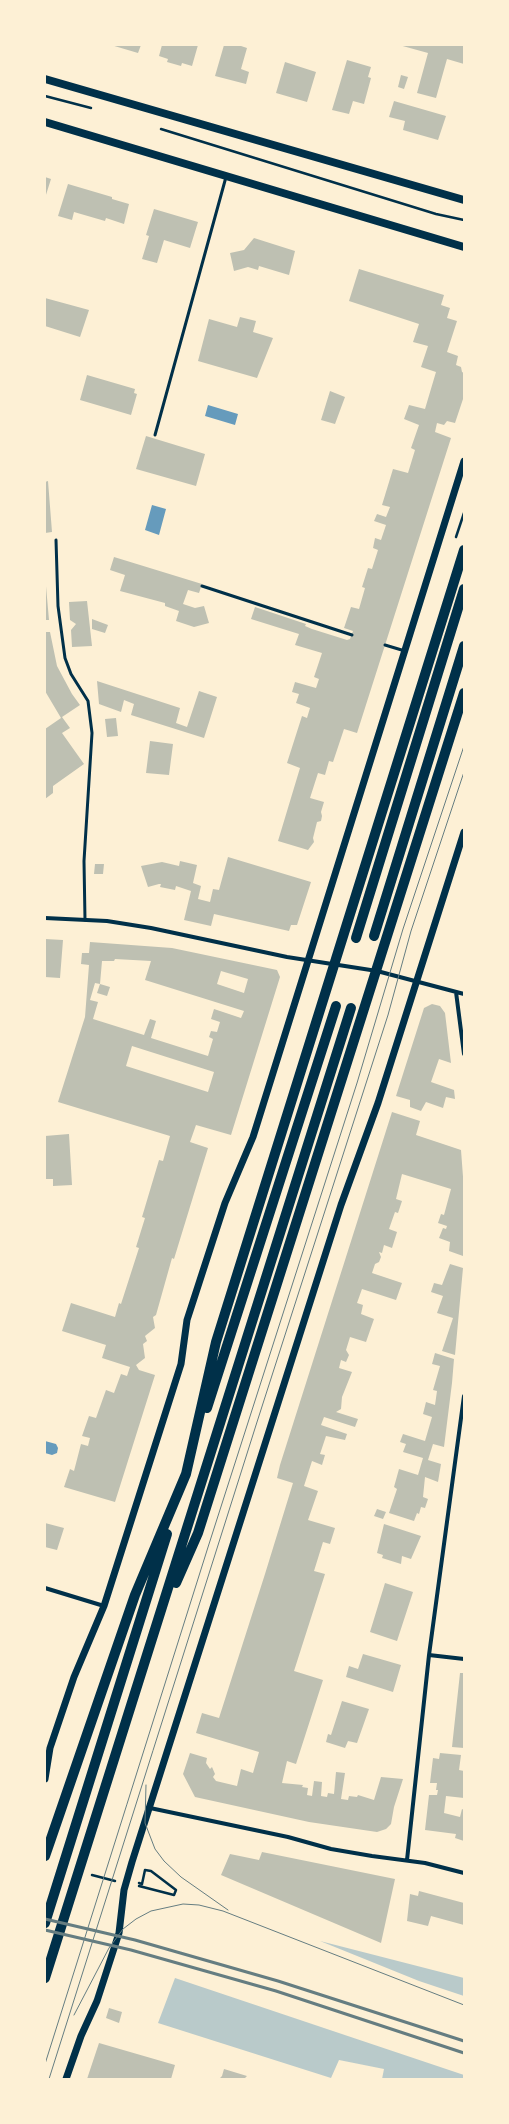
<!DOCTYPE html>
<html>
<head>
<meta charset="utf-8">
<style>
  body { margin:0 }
  #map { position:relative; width:509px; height:2124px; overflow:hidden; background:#fdf0d5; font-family:"Asap Condensed",sans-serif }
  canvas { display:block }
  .frame { position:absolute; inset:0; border:46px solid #fdf0d5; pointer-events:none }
</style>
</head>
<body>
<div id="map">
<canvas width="509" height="2124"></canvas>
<div class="frame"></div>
</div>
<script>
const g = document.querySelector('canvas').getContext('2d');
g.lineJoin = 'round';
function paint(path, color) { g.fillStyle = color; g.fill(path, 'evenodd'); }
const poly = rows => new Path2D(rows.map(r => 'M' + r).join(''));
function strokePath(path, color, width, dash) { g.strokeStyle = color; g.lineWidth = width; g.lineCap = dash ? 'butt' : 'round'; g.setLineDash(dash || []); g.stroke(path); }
paint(poly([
  [320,1941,464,1978,464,1996,419,1981],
  [175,1978,464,2075,464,2079,382,2079,384,2069,339,2060,331,2078,158,2023]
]), '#b9caca');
paint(poly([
  [208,405,238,414,235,425,205,416],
  [152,505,166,509,159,535,145,530],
  [45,1441,56,1444,58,1448,57,1453,52,1455,45,1453]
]), '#669bbc');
paint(poly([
  [111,45,141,45,138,53],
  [162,45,198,45,192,66,182,63,181,66,167,62,168,59,159,56],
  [224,45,238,45,247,48,241,69,249,72,246,84,215,76],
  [399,45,464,45,464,64,447,59,436,98,417,93,428,53],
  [347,60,371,67,368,77,371,78,364,104,353,101,349,114,332,110],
  [285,62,316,72,307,102,276,93],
  [401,75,408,77,404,89,398,87],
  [394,101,446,116,438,140,403,130,405,121,389,117],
  [45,177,51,179,45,198],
  [68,184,112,197,112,199,129,204,124,224,106,218,105,221,74,212,72,220,58,216],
  [154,209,198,222,190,248,164,240,157,263,142,259,149,236,146,235],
  [254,238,295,251,289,275,259,266,258,270,248,267,234,271,230,253,244,250],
  [359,269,444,295,441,305,450,308,447,318,457,321,447,352,458,356,456,365,461,367,462,372,464,373,464,396,455,423,447,421,444,425,437,423,435,432,451,438,357,733,344,729,333,762,329,761,325,775,318,773,310,798,324,802,321,812,322,816,321,821,317,822,313,838,314,842,308,850,278,841,300,768,287,763,302,716,307,718,310,708,296,703,299,694,292,692,295,682,316,688,319,679,314,677,322,653,295,645,299,634,251,619,255,607,306,624,305,626,312,629,347,640,350,639,353,631,344,628,351,607,359,609,365,588,362,587,368,568,372,569,378,550,373,548,375,538,381,540,386,525,374,521,377,514,386,517,390,507,382,505,393,469,408,473,415,450,411,448,419,425,404,419,409,405,425,409,436,372,421,367,428,346,413,342,419,324,349,301],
  [45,298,89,310,80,337,45,326],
  [240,317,256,321,253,332,273,338,257,378,198,361,209,319,237,327],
  [87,375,135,389,134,393,137,394,131,415,80,400],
  [330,391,345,397,335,424,321,420],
  [146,436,205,454,196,486,136,469],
  [48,481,52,532,45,533,45,482],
  [114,557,202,584,199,593,188,590,183,604,195,608,204,606,209,623,194,627,176,621,179,611,165,606,165,603,120,591,125,575,110,570],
  [45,575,49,620,45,620],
  [87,601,92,646,72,647,71,630,76,624,70,620,69,602],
  [92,619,108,625,105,633,92,629],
  [45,632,50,632,57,666,72,694,80,705,62,717,70,728,62,733,84,764,53,786,53,793,45,799,45,729,61,718,45,691],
  [97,681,180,708,176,723,187,727,199,691,217,697,204,738,131,715,134,704,124,700,121,712,99,704],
  [116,718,118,736,107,737,105,719],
  [150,741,173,744,169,775,146,773],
  [228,857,311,882,297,925,291,925,289,931,214,914,211,926,184,920,191,891,176,886,175,890,160,887,161,884,159,884,148,887,141,866,162,862,179,866,180,861,197,865,193,883,201,886,198,899,210,902,213,889,219,890],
  [95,864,104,864,103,874,94,874],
  [45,939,63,940,60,978,45,977],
  [90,942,172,948,277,970,280,977,231,1135,196,1125,190,1142,208,1148,174,1259,172,1258,156,1315,153,1317,155,1328,145,1336,147,1341,143,1344,145,1358,136,1365,139,1370,155,1375,115,1502,64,1487,70,1469,74,1471,81,1444,88,1446,90,1438,82,1436,89,1416,96,1418,106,1390,114,1393,121,1374,127,1376,130,1367,102,1358,106,1345,62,1331,71,1303,115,1317,119,1303,121,1304,139,1248,136,1247,145,1218,142,1217,159,1160,163,1161,170,1136,58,1102,85,1017,89,965,81,964,82,953,89,953],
  [115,959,151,961,145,980,244,1011,241,1018,214,1009,211,1019,220,1022,217,1032,211,1031,209,1037,213,1039,208,1056,151,1038,156,1021,150,1019,144,1035,93,1019,98,1002,90,1000,95,983,100,984,102,961,114,961],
  [221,971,248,979,244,993,217,984],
  [132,1046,214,1072,208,1092,126,1066],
  [100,984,110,987,107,996,97,993],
  [432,1004,440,1006,445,1013,451,1063,439,1059,431,1082,454,1090,455,1099,446,1097,443,1108,426,1102,421,1111,410,1107,410,1100,396,1096,424,1008],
  [392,1112,420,1121,416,1135,461,1150,464,1190,463,1256,449,1251,450,1242,439,1238,443,1228,446,1229,447,1226,438,1223,441,1214,444,1215,451,1189,402,1174,396,1199,402,1201,398,1213,395,1212,389,1229,397,1232,392,1248,384,1245,382,1253,379,1252,381,1257,379,1262,375,1264,372,1273,402,1283,396,1300,362,1289,357,1303,363,1305,361,1314,374,1319,366,1342,350,1337,346,1350,349,1355,346,1362,341,1360,339,1368,352,1372,342,1397,341,1409,336,1412,358,1419,355,1427,324,1417,321,1425,347,1434,345,1440,326,1436,320,1454,325,1455,322,1465,312,1461,304,1486,318,1491,308,1520,335,1528,330,1544,323,1542,314,1571,325,1574,294,1671,323,1680,296,1764,287,1761,282,1783,303,1785,302,1787,308,1788,307,1795,312,1796,314,1781,322,1782,321,1796,327,1797,328,1793,334,1794,336,1772,345,1773,341,1799,348,1800,349,1796,357,1797,358,1795,374,1800,381,1777,403,1779,394,1807,391,1824,386,1829,377,1832,309,1822,195,1797,183,1774,190,1753,207,1758,206,1763,210,1769,212,1767,215,1774,213,1777,216,1781,237,1786,241,1769,253,1773,259,1752,196,1733,202,1713,219,1718,265,1574,293,1483,277,1478,280,1465],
  [69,1134,72,1185,53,1186,53,1179,45,1179,45,1136],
  [450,1264,463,1268,455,1355,442,1351,453,1318,437,1313,443,1296,431,1292,434,1283,442,1285],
  [435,1353,454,1359,452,1383,444,1447,433,1444,428,1460,441,1464,438,1482,425,1477,423,1497,428,1499,425,1508,421,1507,419,1514,417,1513,414,1521,389,1513,397,1489,394,1487,399,1469,418,1475,423,1458,403,1452,406,1444,400,1442,403,1434,425,1441,432,1417,423,1414,426,1402,435,1405,437,1391,433,1390,440,1366,432,1364],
  [377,1509,386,1512,383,1519,374,1516],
  [45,1523,64,1528,57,1550,45,1547],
  [384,1524,421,1536,411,1559,402,1556,401,1564,382,1558,383,1555,377,1553],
  [385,1583,413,1592,397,1641,370,1632],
  [363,1654,401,1665,393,1692,346,1677,349,1666,358,1669],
  [460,1673,464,1673,464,1748,452,1747],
  [342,1701,369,1709,357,1743,348,1741,345,1748,326,1742,328,1734,331,1735],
  [440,1753,461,1755,459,1770,464,1771,464,1798,446,1796,444,1813,460,1817,462,1809,464,1810,464,1841,455,1838,456,1834,425,1830,429,1795,437,1795,438,1790,436,1790,437,1783,430,1783,433,1758,439,1759],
  [262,1852,395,1879,381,1943,221,1875,230,1854,259,1860],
  [419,1891,464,1903,464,1925,431,1916,428,1926,407,1921,410,1894,418,1896],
  [109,2008,122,2012,119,2023,106,2018],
  [99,2043,175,2065,171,2079,87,2079],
  [224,2069,247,2076,244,2079,219,2079,222,2076]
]), '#bec0b2');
strokePath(poly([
  [45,96,91,108],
  [161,129,436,214,464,220],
  [456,537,464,513],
  [92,1875,115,1881],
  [139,1883,142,1884,145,1870,151,1871,176,1890,174,1895,139,1886]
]), '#003049', 2.5);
strokePath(poly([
  [155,435,226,177],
  [56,540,58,606,65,658,71,674,88,701,92,733,84,861,85,920],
  [202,586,352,635],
  [385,645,405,651]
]), '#003049', 3);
strokePath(poly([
  [45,918,107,921,151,928,287,957,377,971,464,994],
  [456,992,464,1054],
  [45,1588,104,1606],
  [429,1655,464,1659],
  [150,1808,288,1837,331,1849,372,1856,425,1863,464,1873],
  [407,1860,429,1655,464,1396]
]), '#003049', 4);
strokePath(poly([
  [45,1779,50,1748,74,1677,104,1606,181,1364,187,1320,225,1203,253,1137,464,461],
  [66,2079,81,2036,97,2001,119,1933,124,1890,132,1862,341,1205,378,1103,464,832]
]), '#003049', 7);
strokePath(poly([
  [45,79,464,200],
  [45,122,464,247]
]), '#003049', 8);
strokePath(poly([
  [374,936,464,646],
  [356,938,464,589],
  [207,1408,336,1006],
  [176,1583,198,1533,464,693],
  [45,1856,135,1595,186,1474,216,1342,464,550],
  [45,1923,167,1534],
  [45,1978,351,1008]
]), '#003049', 10);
strokePath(poly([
  [146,1785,145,1823,155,1849,164,1861,181,1877,228,1910],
  [74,2015,109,1948,123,1929,136,1919,151,1911,183,1904,199,1905,223,1911,464,2005],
  [45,2064,209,1544,357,1083,403,929,464,746],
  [49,2079,257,1422,388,1015,411,931,464,772]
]), '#657d81', 1);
strokePath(poly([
  [45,1919,135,1940,278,1981,464,2041],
  [45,1930,131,1950,276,1991,464,2053]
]), '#657d81', 3);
</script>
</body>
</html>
